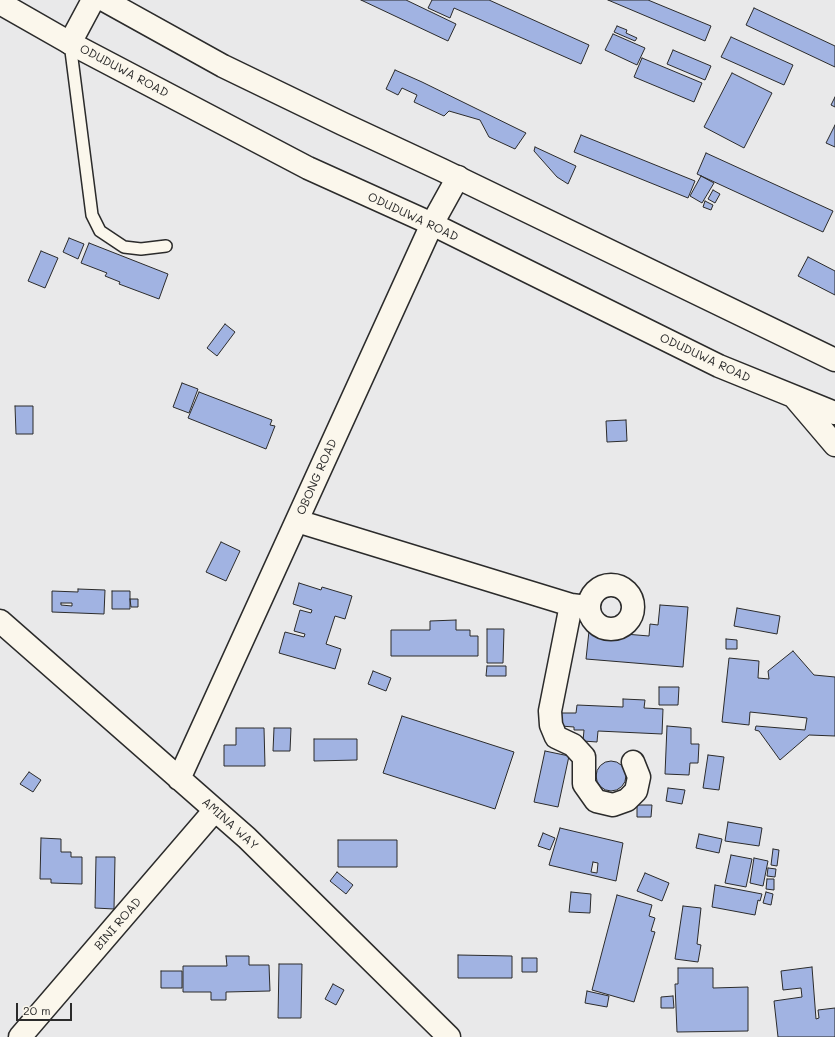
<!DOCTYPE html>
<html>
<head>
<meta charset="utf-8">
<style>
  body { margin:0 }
  #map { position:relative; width:835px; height:1037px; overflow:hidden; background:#e9e9ea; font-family:Mali,sans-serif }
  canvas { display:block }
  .scale { position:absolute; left:16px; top:1003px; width:56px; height:18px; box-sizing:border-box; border:2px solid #2b2b2b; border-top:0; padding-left:5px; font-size:12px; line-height:14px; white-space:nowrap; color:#2b2b2b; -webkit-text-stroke:3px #fbf7ec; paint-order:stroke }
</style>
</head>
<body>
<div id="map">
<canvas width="835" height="1037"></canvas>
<div class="scale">20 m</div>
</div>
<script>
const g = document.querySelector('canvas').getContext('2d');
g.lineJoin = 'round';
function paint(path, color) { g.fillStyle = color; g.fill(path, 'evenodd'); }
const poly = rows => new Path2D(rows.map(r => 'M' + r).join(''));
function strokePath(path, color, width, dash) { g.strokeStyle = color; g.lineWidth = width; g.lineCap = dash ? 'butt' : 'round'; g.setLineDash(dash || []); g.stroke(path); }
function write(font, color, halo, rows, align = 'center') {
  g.font = font + ' Mali,sans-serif'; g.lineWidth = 3.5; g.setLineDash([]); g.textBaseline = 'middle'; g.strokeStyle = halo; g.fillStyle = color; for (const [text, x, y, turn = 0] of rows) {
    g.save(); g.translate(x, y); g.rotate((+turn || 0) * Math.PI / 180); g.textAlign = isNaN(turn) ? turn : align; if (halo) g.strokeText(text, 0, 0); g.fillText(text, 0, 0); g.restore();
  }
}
const building = poly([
  [361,0,406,0,456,24,448,41,361,0],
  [432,0,489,0,589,45,581,64,454,8,450,18,428,8,432,0],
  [608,0,648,0,711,26,705,41,608,0],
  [754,8,835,46,835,67,746,25,754,8],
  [617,26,627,30,626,33,637,38,635,41,614,32,617,26],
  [613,34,645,48,637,65,605,50,613,34],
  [731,37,793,65,784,85,721,57,731,37],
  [673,50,711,66,705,80,667,64,673,50],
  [642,58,702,83,694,102,634,77,642,58],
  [395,70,422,82,526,133,515,149,489,137,480,120,449,111,444,116,414,102,417,95,402,88,398,95,386,89,395,70],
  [732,73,772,93,744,148,704,127,732,73],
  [835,97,835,107,831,105,835,97],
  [835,125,835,147,826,143,835,125],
  [581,135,695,181,688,198,574,152,581,135],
  [535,147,576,166,568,184,557,177,534,151,535,147],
  [706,153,833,211,823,232,697,174,706,153],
  [701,176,714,183,702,203,690,196,701,176],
  [713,190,720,194,715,203,708,199,713,190],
  [705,201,713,205,711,210,703,207,705,201],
  [69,238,84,244,78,259,63,252,69,238],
  [89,243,168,274,159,299,119,284,120,282,105,276,107,273,81,263,89,243],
  [41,251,58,258,45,288,28,281,41,251],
  [808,257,835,271,835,295,798,276,808,257],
  [225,324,235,332,217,356,207,348,225,324],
  [182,383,198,389,189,413,173,407,182,383],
  [199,392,272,420,270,425,275,426,266,449,188,418,199,392],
  [15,406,33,406,33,434,16,434,15,406],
  [626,420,627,441,607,442,606,421,626,420],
  [221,542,240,551,226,581,206,572,221,542],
  [299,583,321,590,322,587,352,596,345,619,335,616,326,644,341,649,335,669,279,653,285,632,304,637,305,634,294,631,300,610,311,613,312,610,293,604,299,583],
  [78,589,105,590,104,614,52,612,52,591,78,592,78,589],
  [61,603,72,603,72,606,61,605,61,603],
  [112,591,130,591,130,609,112,609,112,591],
  [130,599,138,599,138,607,131,607,130,599],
  [660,605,688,607,683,667,586,659,589,631,649,636,650,624,658,625,660,605],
  [737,608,780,616,777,634,734,626,737,608],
  [456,620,456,630,470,630,470,636,478,636,478,656,391,656,391,630,430,630,430,621,456,620],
  [487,629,504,629,503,663,487,663,487,629],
  [726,639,737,640,737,649,726,649,726,639],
  [793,651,814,675,835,677,835,736,809,735,780,760,759,731,755,730,756,726,805,730,807,718,750,712,749,725,722,722,729,658,759,661,758,678,769,679,768,671,793,651],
  [487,666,506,666,506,676,486,676,487,666],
  [373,671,391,678,386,691,368,684,373,671],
  [659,687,679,687,678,705,659,705,659,687],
  [623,699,645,700,644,708,663,709,662,734,598,731,597,742,583,741,584,730,574,730,574,727,561,726,561,713,576,713,577,705,623,707,623,699],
  [402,716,514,752,495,809,383,773,402,716],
  [667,726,691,728,691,744,699,744,698,763,690,763,689,775,665,774,667,726],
  [236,728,264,728,265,766,224,766,224,745,236,745,236,728],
  [274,728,291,728,290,751,273,751,274,728],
  [314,739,357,739,357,760,314,761,314,739],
  [545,751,569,756,558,807,534,802,545,751],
  [708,755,724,757,719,790,703,788,708,755],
  '596 776a15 15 0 1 1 30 0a15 15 0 1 1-30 0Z',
  [29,772,41,780,33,792,20,784,29,772],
  [668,788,685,790,682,804,666,801,668,788],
  [637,805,652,805,651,817,637,817,637,805],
  [728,822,762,828,759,846,725,841,728,822],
  [560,828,623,843,616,881,549,865,560,828],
  [593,862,598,863,597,873,591,872,593,862],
  [543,833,555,838,550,850,538,846,543,833],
  [699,834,722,839,719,853,696,848,699,834],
  [41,838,61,839,61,852,71,852,71,857,82,857,82,884,51,883,51,879,40,879,41,838],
  [338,840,397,840,397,867,338,867,338,840],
  [773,849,779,850,777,866,771,865,773,849],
  [731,855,752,859,746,887,725,883,731,855],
  [96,857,115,857,114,909,95,908,96,857],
  [754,858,768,861,763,886,750,883,754,858],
  [768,868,776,869,775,877,767,876,768,868],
  [337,872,353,885,346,894,330,881,337,872],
  [645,873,669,883,662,901,637,891,645,873],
  [767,879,774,879,774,890,766,889,767,879],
  [715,885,762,894,760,901,758,900,755,915,712,907,715,885],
  [571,892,591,894,590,913,569,912,571,892],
  [766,892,773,894,771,905,763,903,766,892],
  [617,895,652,905,649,916,655,918,651,931,655,932,634,1002,592,990,617,895],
  [683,906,701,908,697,944,701,945,698,962,675,959,683,906],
  [458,955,512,956,512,978,458,978,458,955],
  [226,956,249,956,249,965,269,965,270,991,226,992,226,1000,211,1000,211,992,183,992,183,966,227,966,226,956],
  [522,958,537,958,537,972,522,972,522,958],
  [279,964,302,964,301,1018,278,1018,279,964],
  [812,967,816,1019,819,1018,818,1010,835,1008,835,1037,778,1037,774,1001,802,997,801,988,783,990,781,971,812,967],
  [678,968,713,968,713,988,748,987,748,1031,677,1032,675,984,678,984,678,968],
  [161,971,182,971,182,988,161,988,161,971],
  [333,984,344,990,336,1005,325,999,333,984],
  [587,991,609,996,607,1007,585,1003,587,991],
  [673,996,674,1008,661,1008,661,997,673,996]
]);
paint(building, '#a1b3e2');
strokePath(building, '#2b2b2b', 1);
const service = poly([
  [70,43,92,215,100,231,124,247,141,249,166,246]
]);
const minor = poly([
  [70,43,93,0],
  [297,521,571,605,587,607],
  '589 607a22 22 0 1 1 44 0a22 22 0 1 1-44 0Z',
  [571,605,550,711,551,725,556,737,573,745,584,757,584,784,596,801,613,805,627,800,636,791,639,777,633,762],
  [0,621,247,838,449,1037],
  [179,779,432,224,458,177],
  [20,1037,215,810]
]);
const tertiary = poly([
  [104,0,223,66,343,124,442,170,835,360],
  [0,3,70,43,308,168,432,224,719,366,835,413],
  [795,398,835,445]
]);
strokePath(service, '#2b2b2b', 14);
strokePath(minor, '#2b2b2b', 25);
strokePath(tertiary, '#2b2b2b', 25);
strokePath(service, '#fbf7ec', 11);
strokePath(minor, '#fbf7ec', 22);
strokePath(tertiary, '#fbf7ec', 22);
write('12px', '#2b2b2b', '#fbf7ec', [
  ["ODUDUWA ROAD",124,71,28],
  ["ODUDUWA ROAD",413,217,25],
  ["ODUDUWA ROAD",705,358,25],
  ["OBONG ROAD",317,477,-66],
  ["AMINA WAY",230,824,42],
  ["BINI ROAD",118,924,-49]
]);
</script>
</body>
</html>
